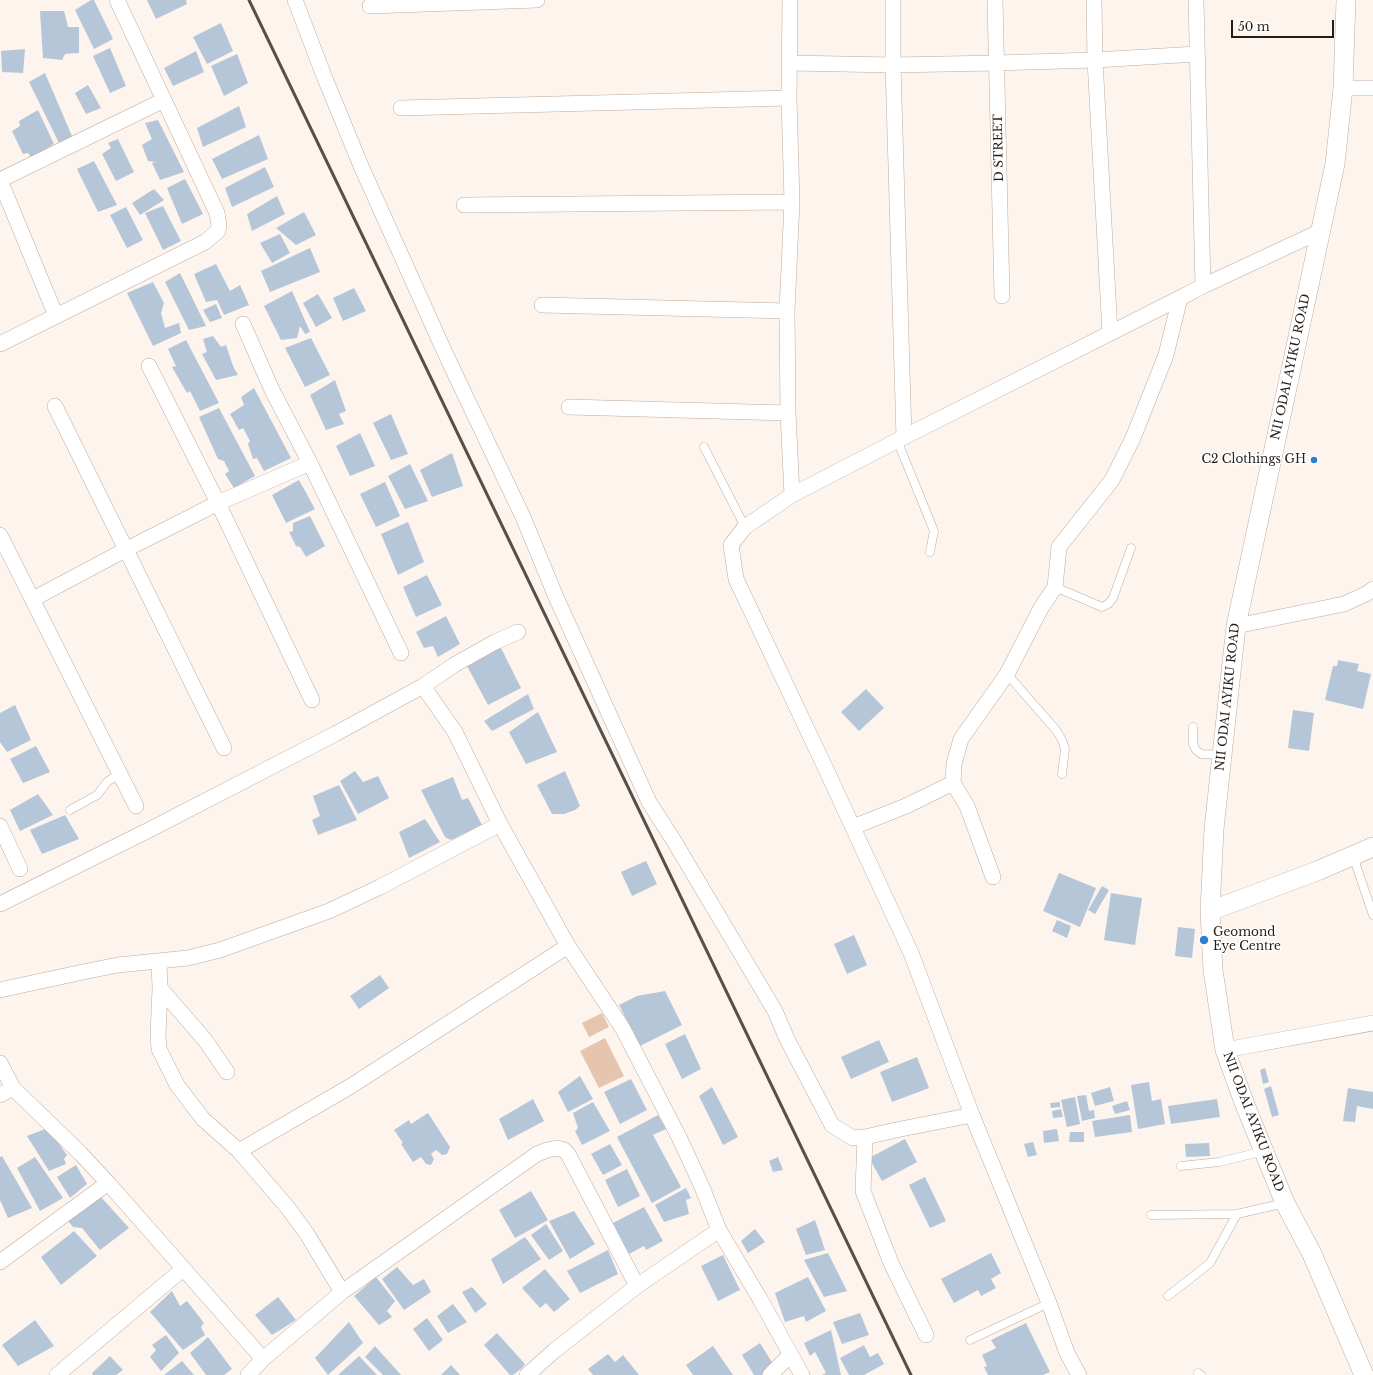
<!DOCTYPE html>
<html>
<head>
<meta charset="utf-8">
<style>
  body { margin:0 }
  #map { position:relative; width:1373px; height:1375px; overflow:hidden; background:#fdf4ee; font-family:"Libre Baskerville",serif }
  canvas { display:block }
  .scale { position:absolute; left:1231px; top:20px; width:103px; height:18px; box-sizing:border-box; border:2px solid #251d18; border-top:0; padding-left:5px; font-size:12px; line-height:14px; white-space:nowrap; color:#251d18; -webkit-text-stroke:3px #fff; paint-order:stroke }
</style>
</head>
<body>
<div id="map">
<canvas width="1373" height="1375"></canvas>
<div class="scale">50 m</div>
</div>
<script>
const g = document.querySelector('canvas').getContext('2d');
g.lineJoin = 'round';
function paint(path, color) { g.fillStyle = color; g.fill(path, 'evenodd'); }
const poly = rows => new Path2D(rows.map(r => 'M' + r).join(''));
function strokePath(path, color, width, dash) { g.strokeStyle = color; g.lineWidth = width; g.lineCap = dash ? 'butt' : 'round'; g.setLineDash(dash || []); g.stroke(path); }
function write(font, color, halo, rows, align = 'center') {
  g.font = font + ' "Libre Baskerville",serif'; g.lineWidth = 3; g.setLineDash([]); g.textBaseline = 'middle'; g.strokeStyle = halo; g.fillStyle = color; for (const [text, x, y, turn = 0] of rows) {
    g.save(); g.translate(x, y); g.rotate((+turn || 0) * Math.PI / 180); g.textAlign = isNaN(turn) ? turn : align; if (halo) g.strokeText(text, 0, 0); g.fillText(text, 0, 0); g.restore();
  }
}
paint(poly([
  [602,1013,609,1027,589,1037,582,1023],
  [605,1038,624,1076,599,1088,580,1051]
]), '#e5c5ad');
paint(poly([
  [91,0,94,0,113,39,94,49,75,10],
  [147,0,186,0,187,4,156,19],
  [40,11,64,11,68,27,79,27,79,53,65,54,62,60,43,58],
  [221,23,233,51,207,64,193,37],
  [110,48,126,86,110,93,93,56],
  [25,49,23,73,2,72,1,51],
  [196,51,204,72,173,86,164,68],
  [237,54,248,83,224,96,211,66],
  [45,73,72,136,59,143,29,82],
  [88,85,101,108,86,114,75,93],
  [239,106,246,127,203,147,197,128],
  [38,110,54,144,31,157,28,153,23,154,12,131,20,126,19,121],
  [158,120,184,172,160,180,152,163,156,162,148,161,142,145,152,139,145,123],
  [259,135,268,159,222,179,212,159],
  [118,139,134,172,116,181,102,154,111,148,108,143],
  [94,161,117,205,98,212,77,169],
  [265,167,274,187,232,207,225,188],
  [185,179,203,214,182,224,167,188],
  [154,189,164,200,140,215,132,203],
  [277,196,285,214,252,231,247,214],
  [163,206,181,241,163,250,145,213],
  [126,207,143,240,127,248,110,215],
  [304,212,316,235,296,245,276,228],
  [280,234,290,253,272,263,260,243],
  [310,248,320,272,270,292,261,271],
  [216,264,230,291,240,285,249,305,224,315,217,300,206,302,194,274],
  [180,273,206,326,189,330,165,282],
  [153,282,164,303,161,313,165,328,179,323,181,333,153,346,127,293],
  [354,288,366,311,343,321,333,298],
  [292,291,310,332,305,334,300,326,297,338,281,340,264,306],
  [318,294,332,318,316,327,303,303],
  [216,304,222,318,210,322,203,310],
  [213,336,221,347,226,345,233,366,238,375,216,380,202,354,207,352,203,339],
  [311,338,330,375,305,387,285,348],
  [186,340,219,403,200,411,190,391,187,393,172,367,176,366,168,349],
  [335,380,346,411,339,414,344,424,326,430,310,395],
  [254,388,291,458,264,471,257,458,253,459,248,444,250,441,243,428,239,430,230,414,244,405,241,397],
  [219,408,255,476,234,488,225,474,229,471,224,461,218,459,199,417],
  [391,414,408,454,391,460,373,423],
  [360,433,375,466,350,476,336,446],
  [452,453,463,486,432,497,420,470],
  [410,464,428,501,405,509,388,476],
  [299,480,315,509,286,523,272,495],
  [385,482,400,516,376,527,360,494],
  [310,516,325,546,306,557,300,547,296,546,289,532,293,531,293,523],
  [408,522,424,562,398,575,381,534],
  [427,575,442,605,416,617,403,587],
  [446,616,460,644,438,657,433,646,424,648,416,632],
  [500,646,521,688,488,705,467,666],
  [1338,660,1359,664,1357,671,1371,674,1363,709,1325,700,1333,666,1337,666],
  [866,689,884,708,859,731,841,712],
  [528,694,534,709,492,731,484,721],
  [15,705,31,740,7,752,0,742,0,713],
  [1293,710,1314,713,1309,751,1288,748],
  [538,712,557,752,526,764,509,732],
  [36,746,50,772,23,783,10,759],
  [355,771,363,782,378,776,389,798,358,814,340,781],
  [565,771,580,806,575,810,564,814,552,814,537,785],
  [453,777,462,800,468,798,482,825,451,840,445,837,421,790],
  [339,785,357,820,318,835,312,820,320,816,313,796],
  [38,794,53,815,20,831,10,810],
  [65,815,79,839,42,854,30,830],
  [425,819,440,842,409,858,399,832],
  [646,861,657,884,632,896,621,872],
  [1059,873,1096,888,1080,927,1043,911],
  [1102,886,1109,890,1095,914,1088,910],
  [1111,893,1142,898,1135,945,1104,940],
  [1057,920,1071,926,1067,938,1052,931],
  [1178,927,1195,929,1192,958,1175,956],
  [854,935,867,965,847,974,834,944],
  [380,975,389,988,359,1009,350,996],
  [665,991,682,1025,640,1046,619,1005,637,996],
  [685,1034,701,1069,682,1079,665,1044],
  [879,1040,889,1062,851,1079,841,1057],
  [917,1057,929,1088,892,1102,880,1072],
  [1265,1068,1269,1082,1263,1084,1260,1070],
  [580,1076,593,1099,568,1112,558,1092],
  [631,1079,647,1110,620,1124,604,1092],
  [1149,1082,1152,1101,1161,1099,1165,1124,1138,1129,1131,1085],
  [1271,1086,1279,1115,1272,1117,1264,1089],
  [712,1087,738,1137,723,1145,699,1096],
  [1110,1087,1114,1101,1095,1106,1091,1093],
  [1348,1088,1373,1092,1373,1109,1357,1106,1355,1122,1343,1121],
  [1086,1095,1089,1111,1094,1110,1095,1118,1082,1121,1077,1096],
  [1075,1097,1080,1124,1067,1127,1061,1100],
  [533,1099,544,1121,508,1140,499,1119],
  [1217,1099,1220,1117,1171,1124,1168,1106],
  [1127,1101,1130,1110,1115,1114,1112,1106],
  [593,1102,610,1131,582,1145,575,1131,578,1128,573,1113],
  [1060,1102,1060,1107,1051,1108,1050,1103],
  [1061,1109,1063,1117,1053,1118,1052,1111],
  [428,1113,450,1147,447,1154,442,1155,436,1150,431,1154,434,1159,431,1165,426,1164,421,1157,413,1162,401,1144,403,1143,394,1130,409,1120,411,1124],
  [658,1115,666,1129,653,1135,681,1187,652,1203,617,1137],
  [1130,1115,1132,1132,1095,1137,1092,1121],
  [48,1128,67,1155,64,1159,66,1164,49,1171,27,1136],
  [1057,1129,1059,1141,1044,1143,1043,1131],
  [1070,1132,1084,1132,1084,1142,1069,1142],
  [905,1139,917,1162,882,1181,869,1158],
  [1033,1142,1037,1155,1028,1157,1024,1144],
  [1209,1143,1210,1156,1186,1157,1185,1144],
  [610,1144,622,1165,603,1175,591,1154],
  [2,1156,32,1208,8,1218,0,1200,0,1157],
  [35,1157,63,1198,40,1211,17,1168],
  [778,1157,783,1170,773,1172,769,1161],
  [76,1165,87,1184,70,1198,57,1177],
  [627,1169,640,1196,618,1207,605,1180],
  [925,1177,946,1221,930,1228,909,1185],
  [686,1188,691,1198,686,1200,689,1214,664,1222,655,1205],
  [531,1191,548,1220,515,1238,499,1210],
  [101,1197,129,1228,100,1250,82,1228,73,1227,67,1220],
  [644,1207,663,1241,646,1250,644,1246,629,1254,613,1223],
  [574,1211,595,1244,570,1259,549,1221],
  [815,1220,825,1250,806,1255,796,1229],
  [546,1224,563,1251,549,1260,531,1235],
  [755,1229,765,1242,748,1253,741,1241],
  [74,1231,97,1256,61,1285,41,1257],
  [525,1237,541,1259,503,1284,491,1259],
  [608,1250,618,1274,580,1293,567,1271],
  [828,1253,847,1291,824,1297,804,1260],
  [991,1253,1001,1273,991,1279,996,1288,981,1296,978,1290,954,1303,941,1279],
  [723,1255,740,1290,718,1301,701,1266],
  [397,1267,413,1285,424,1279,431,1292,404,1310,382,1279],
  [545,1269,570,1299,554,1312,546,1303,540,1308,522,1288],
  [376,1277,395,1301,387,1311,392,1317,379,1325,354,1296],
  [808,1277,826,1311,806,1322,804,1316,785,1322,775,1293],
  [472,1287,487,1304,475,1313,462,1292],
  [172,1291,180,1306,187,1301,204,1323,201,1327,205,1335,183,1350,150,1312],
  [278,1297,296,1320,272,1335,255,1315],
  [453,1304,467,1322,448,1333,437,1316],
  [860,1313,869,1335,842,1344,833,1322],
  [427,1318,443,1340,429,1351,413,1329],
  [35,1320,54,1346,18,1366,2,1345],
  [349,1322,363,1343,328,1375,315,1358],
  [1026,1323,1050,1372,1043,1375,988,1375,984,1367,987,1366,982,1355,996,1348,991,1340],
  [831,1330,841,1375,822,1375,826,1373,815,1352,810,1356,804,1343],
  [497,1333,525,1364,522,1368,513,1375,510,1375,484,1345],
  [166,1335,179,1353,161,1371,150,1357,156,1350,152,1345],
  [208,1337,232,1369,224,1375,206,1375,190,1353],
  [760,1343,775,1367,762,1375,754,1375,742,1355],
  [864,1345,870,1357,878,1353,884,1364,864,1375,849,1375,840,1358],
  [375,1346,401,1375,383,1375,365,1357],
  [713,1346,733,1375,693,1375,686,1365],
  [608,1354,615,1362,623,1355,639,1375,593,1375,588,1369],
  [110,1356,123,1370,116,1375,93,1375,92,1373],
  [359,1356,377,1375,338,1375],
  [182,1361,194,1375,164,1375],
  [451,1365,460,1375,441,1375]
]), '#b6c6d9');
const service = poly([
  [897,440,934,531,930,552],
  [704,447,745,527],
  [1055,587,1102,607,1108,604,1113,598,1131,548],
  [1007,674,1056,730,1062,740,1065,749,1062,774],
  [1193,727,1193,744,1196,750,1201,754,1222,755],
  [70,810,97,795,108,781,120,774],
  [1353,856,1373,915],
  [1181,1166,1219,1162,1264,1151],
  [1151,1215,1237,1214,1285,1203],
  [1168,1296,1210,1263,1237,1214],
  [970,1340,1049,1303],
  [1198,1373,1201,1375]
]);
const minor = poly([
  [295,0,324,76,361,166,446,355,523,517,556,597,649,802,674,841,775,1011,787,1039,832,1125,853,1138,865,1137,896,1130,972,1115],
  [790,0,789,98,792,202,787,311,788,413,792,495],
  [893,0,893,65,904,437],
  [995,0,1002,296],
  [1094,0,1095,60,1110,333],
  [1196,0,1203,286],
  [370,6,537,0],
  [790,63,893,65,996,63,1095,60,1197,54],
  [1343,88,1373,88],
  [401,108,789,98],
  [0,180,164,100],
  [0,180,56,316],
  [464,205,792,202],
  [542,305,787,311],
  [243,324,272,390,310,463,401,653],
  [0,344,205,242,218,231,219,225,217,213,117,0],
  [149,366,218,503,312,700],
  [55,406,224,748],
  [569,407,788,413],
  [0,535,136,806],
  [33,599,127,549,218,503,310,463],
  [1236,626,1344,604,1366,594,1373,589],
  [423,686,455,732,500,824,568,946,623,1029,680,1139,702,1187,719,1230,760,1299,802,1375],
  [0,826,20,869],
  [853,827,906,806,953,783],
  [993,877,967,806,953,783,954,764,961,739,1007,674,1041,608,1055,587,1059,547,1112,480,1133,438,1166,355,1180,298],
  [0,904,149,830,335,734,423,686,454,665,495,642,518,632],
  [159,962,160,988,158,1036,159,1049,177,1085,203,1119,239,1151,288,1208,307,1234,342,1292],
  [160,988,205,1040,227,1072],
  [0,990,83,972,118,965,188,958,220,950,329,911,380,887,500,824],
  [1225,1050,1373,1023],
  [0,1063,13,1088,81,1154,108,1183,263,1359],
  [0,1095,13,1088],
  [865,1137,863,1191,891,1263,926,1335],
  [239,1151,351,1086,568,946],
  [0,1262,108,1183],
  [57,1375,183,1269],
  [248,1375,263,1359,342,1292,537,1154,547,1150,557,1148,564,1150,568,1154,637,1286],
  [527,1375,554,1351,637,1286,719,1230],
  [770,1375,790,1355],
  [1079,1375,1067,1353,1049,1303,972,1115,911,953,824,765,736,579,731,545,745,527,792,495,904,437,1180,298,1203,286,1321,231]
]);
const tertiary = poly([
  [1346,0,1343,88,1335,164,1236,626,1214,829,1210,911,1213,970,1225,1050,1245,1105,1285,1203,1312,1254,1364,1375],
  [1210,911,1317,871,1373,847]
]);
strokePath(service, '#c0ab9c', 9);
strokePath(minor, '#c0ab9c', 16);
strokePath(tertiary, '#c0ab9c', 20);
strokePath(service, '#fff', 8);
strokePath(minor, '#fff', 15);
strokePath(tertiary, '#fff', 19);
strokePath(poly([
  [249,0,911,1375]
]), '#574f4a', 3);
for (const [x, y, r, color] of [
  [1314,460,4,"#307ece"],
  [1204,940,5,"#307ece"]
]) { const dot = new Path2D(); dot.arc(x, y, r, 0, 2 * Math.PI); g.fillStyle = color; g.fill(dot); strokePath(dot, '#fff', 1.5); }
write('12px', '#251d18', '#fff', [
  ["D STREET",999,148,-91],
  ["NII ODAI AYIKU ROAD",1291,367,-78],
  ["NII ODAI AYIKU ROAD",1228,697,-84],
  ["NII ODAI AYIKU ROAD",1253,1122,69]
]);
write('12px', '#251d18', '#fff', [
  ["C2 Clothings GH",1306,460],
  ["Geomond",1213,933,"left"],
  ["Eye Centre",1213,947,"left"]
], 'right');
</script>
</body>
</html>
